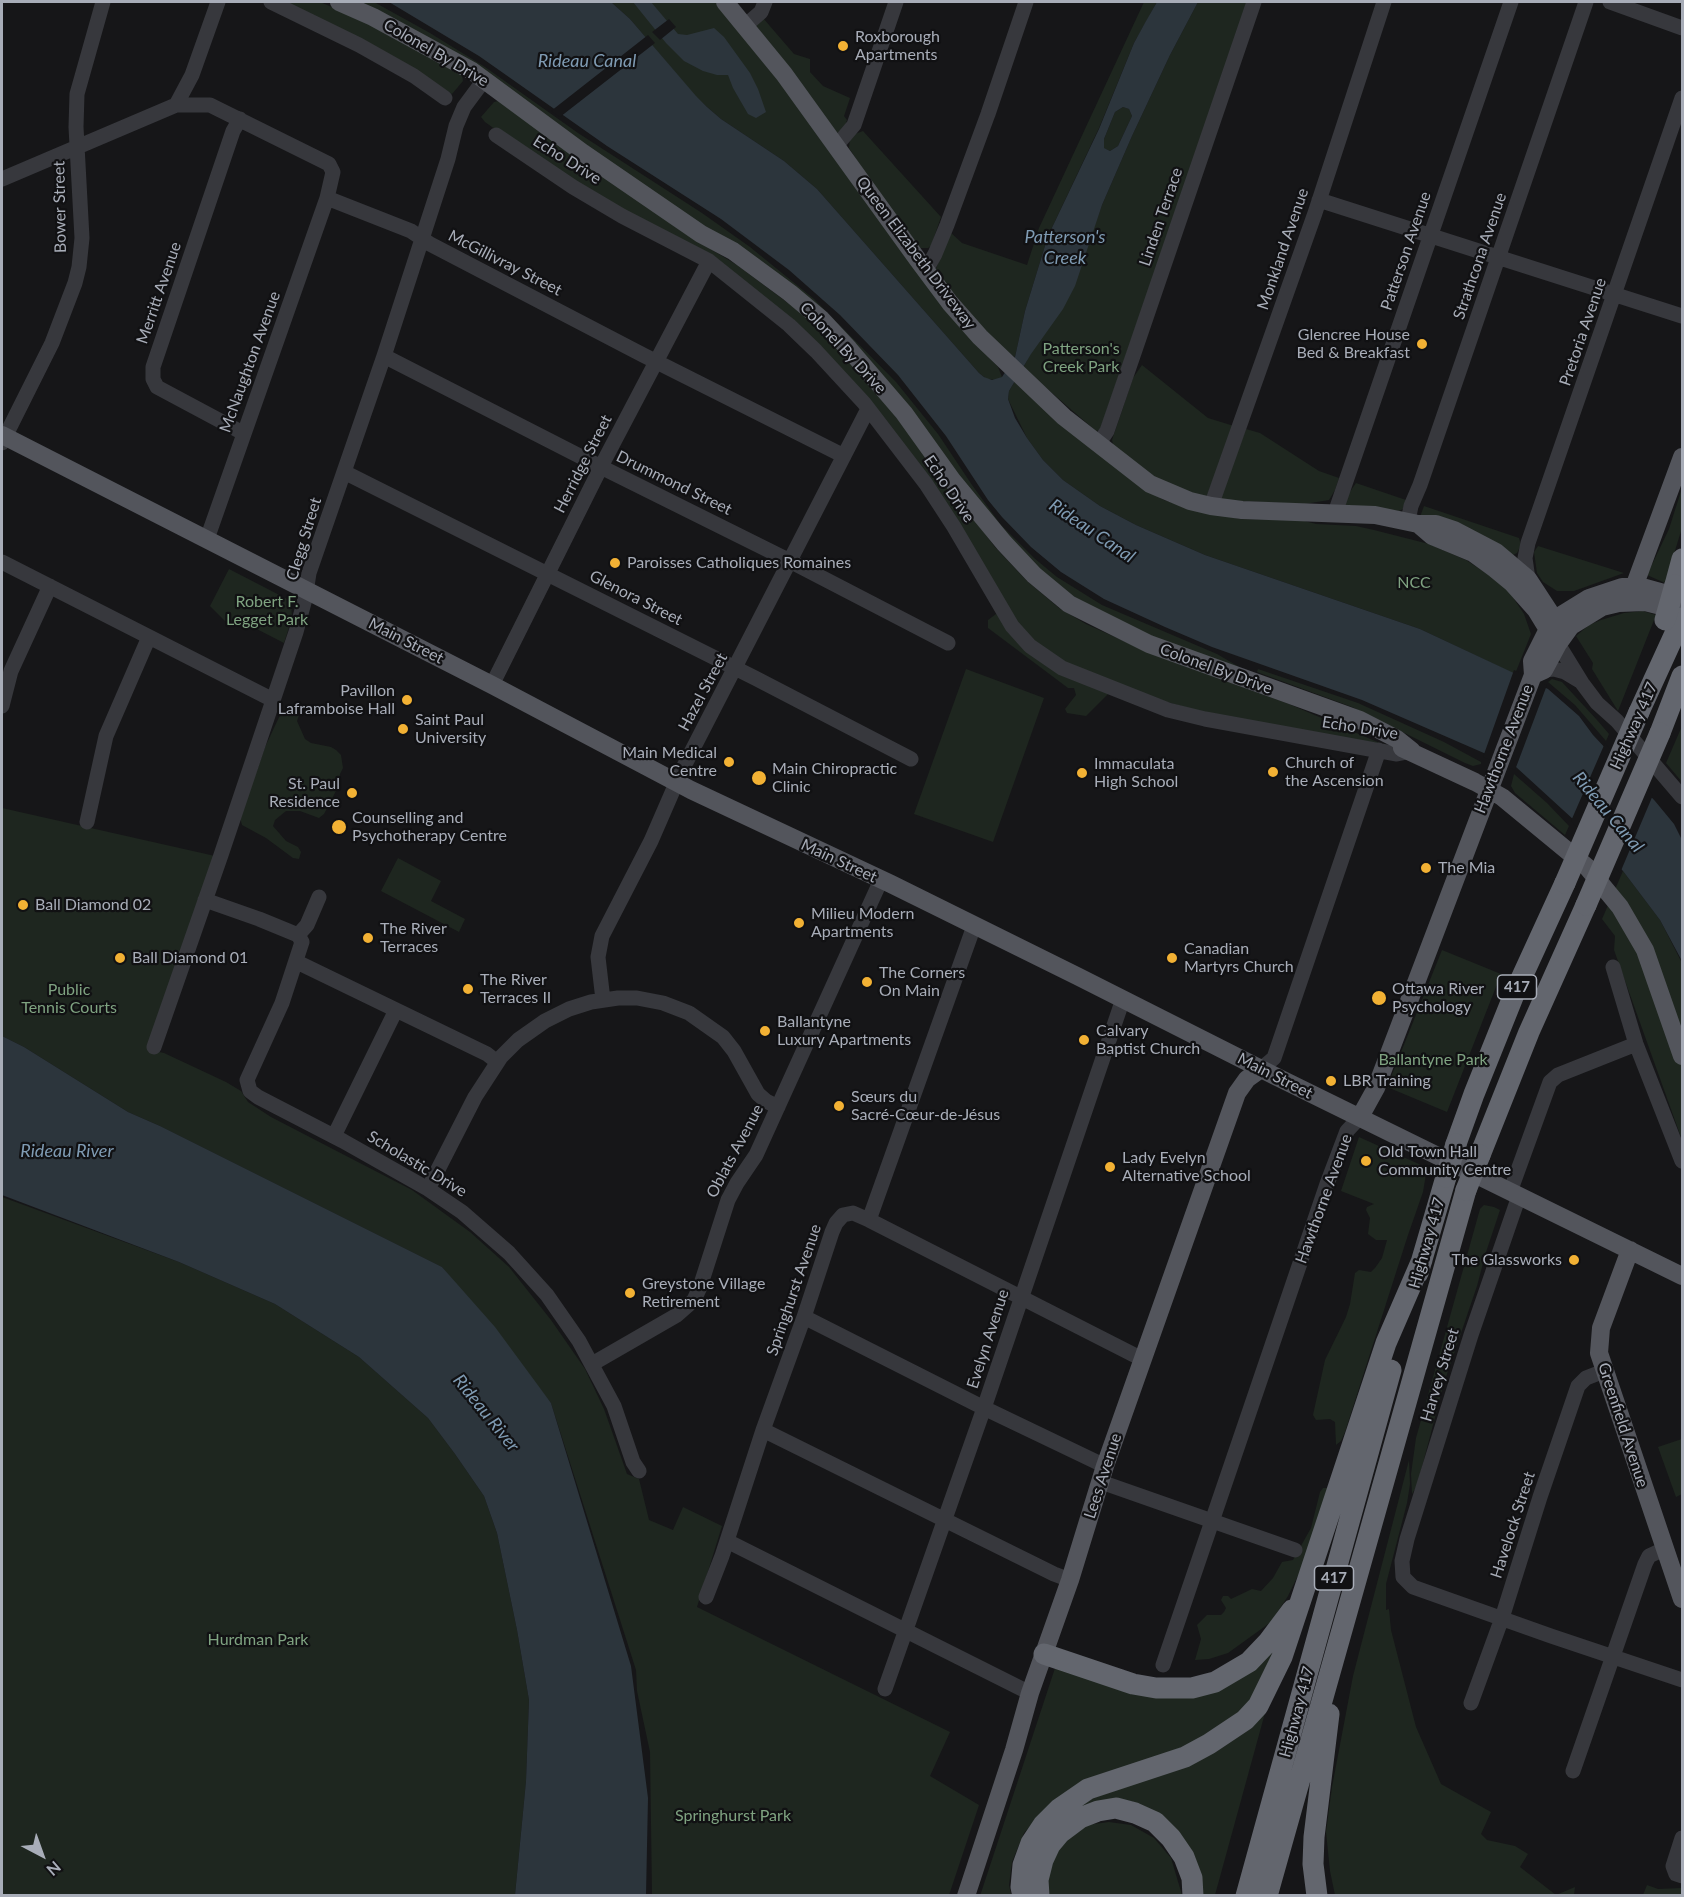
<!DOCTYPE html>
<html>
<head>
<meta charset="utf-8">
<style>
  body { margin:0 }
  #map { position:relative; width:1684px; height:1897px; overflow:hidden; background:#161618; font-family:Lato,sans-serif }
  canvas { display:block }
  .frame { position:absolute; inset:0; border:3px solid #a8adb8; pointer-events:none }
  .north { position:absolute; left:12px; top:1825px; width:60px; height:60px; -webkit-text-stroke:4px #111113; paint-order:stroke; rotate:139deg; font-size:16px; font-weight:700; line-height:24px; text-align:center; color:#a8adb8 }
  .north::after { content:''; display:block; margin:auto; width:21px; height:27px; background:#a8adb8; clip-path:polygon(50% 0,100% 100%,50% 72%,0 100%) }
</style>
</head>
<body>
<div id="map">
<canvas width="1684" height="1897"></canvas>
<div class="frame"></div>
<div class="north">N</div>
</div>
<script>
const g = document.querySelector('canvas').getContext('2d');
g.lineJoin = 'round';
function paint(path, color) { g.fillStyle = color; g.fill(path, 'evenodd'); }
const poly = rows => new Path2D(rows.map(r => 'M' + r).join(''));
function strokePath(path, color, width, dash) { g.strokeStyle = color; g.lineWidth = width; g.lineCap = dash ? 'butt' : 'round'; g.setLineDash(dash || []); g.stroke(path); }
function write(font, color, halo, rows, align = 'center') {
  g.font = font + ' Lato,sans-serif'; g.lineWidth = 4.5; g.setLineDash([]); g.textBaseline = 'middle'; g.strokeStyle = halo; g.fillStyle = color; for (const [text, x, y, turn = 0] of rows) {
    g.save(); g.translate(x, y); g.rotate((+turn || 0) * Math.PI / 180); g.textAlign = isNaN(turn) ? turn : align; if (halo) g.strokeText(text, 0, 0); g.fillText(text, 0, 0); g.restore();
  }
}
paint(poly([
  [282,2,320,2,360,19,462,75,463,81,452,94,407,66],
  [349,2,374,2,430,33,485,67,578,133,702,213,750,247,814,299,896,382,938,434,972,485,1001,525,1034,558,1057,577,1102,605,1217,654,1246,671,1184,652,1084,606,1021,555,807,298],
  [611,2,716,2,774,72,965,332,998,367,1002,377,997,380,987,379,979,373,817,189,784,161,721,119,707,107,696,97,630,19],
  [1144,2,1157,2,1134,43,1099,128,1048,236,1025,311,1015,357,1006,352,985,331,935,271,950,232,962,243,1027,265,1039,228],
  [1198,2,1248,2,1100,430,1096,431,1023,368,1086,249,1102,205,1132,136,1170,55],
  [763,18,794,54,810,59,810,72,823,86,850,98,844,116,847,120,844,130,837,133,756,26,757,22],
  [498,101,684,233,737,265,804,315,842,352,894,414,995,547,1027,581,1059,608,1086,624,1157,656,1289,704,1382,744,1219,717,1115,687,1086,716,1067,713,1065,709,1076,695,1074,688,1068,688,988,628,988,620,996,614,1013,618,817,344,646,223,528,153,485,122,481,117,494,102],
  [1123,107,1129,109,1132,116,1118,146,1110,151,1103,148,1104,139,1115,112],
  [863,131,941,217,931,246,928,248,918,248,881,198,849,148,850,138,855,134],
  [1142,365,1208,418,1234,426,1206,498,1162,484,1114,448,1112,440,1133,378],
  [1015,381,1148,491,1164,500,1188,508,1240,519,1301,520,1316,524,1356,526,1374,530,1429,544,1466,560,1492,577,1508,590,1524,614,1531,634,1515,674,1420,629,1205,555,1136,525,1100,506,1063,480,1043,460,1027,438,1008,399,1009,391],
  [1246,429,1260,433,1319,471,1339,478,1335,490,1329,500,1305,504,1219,500],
  [1356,483,1406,500,1403,509,1399,511,1346,505,1345,499],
  [1682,488,1682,528,1665,583,1647,575,1669,529],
  [1424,506,1519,538,1521,545,1517,553,1511,556,1420,517],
  [1538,546,1624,573,1574,591,1557,591,1543,582,1537,573,1534,552],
  [229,569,291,601,292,618,284,643,245,623,226,622,210,606],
  [1643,611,1656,615,1618,711,1592,669,1593,663,1576,636,1589,625,1601,620,1624,613],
  [966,669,1044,698,993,842,914,814],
  [1258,669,1358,703,1444,742,1481,762,1481,764,1473,766,1465,763,1352,707,1257,672],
  [1552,679,1562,682,1597,720,1609,734,1606,741,1575,705,1548,682],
  [294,707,301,709,297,721,305,739,311,743,331,747,336,750,341,755,343,768,340,774,338,787,324,814,319,818,300,811,286,811,275,820,273,826,286,841,298,847,301,852,299,859,293,858,266,838,242,825,240,818,265,747,282,711],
  [1682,726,1682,782,1666,763],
  [1514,774,1547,803,1569,826,1565,835,1515,793,1511,786],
  [2,808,215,856,149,1050,164,1053,226,1082,241,1091,248,1102,271,1117,412,1190,470,1232,509,1267,551,1320,585,1369,604,1409,627,1474,639,1479,649,1520,673,1530,683,1507,722,1526,697,1607,950,1732,930,1776,979,1805,949,1895,652,1895,650,1752,637,1691,636,1670,551,1403,442,1267,160,1126,128,1112,24,1047,2,1036],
  [398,858,441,881,431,901,465,919,459,932,381,891],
  [1623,871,1660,920,1682,963,1682,1140,1614,950,1615,936,1602,919],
  [1442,950,1501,974,1447,1112,1387,1087],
  [1359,1137,1421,1165,1420,1170,1424,1171,1426,1174,1423,1192,1408,1235,1345,1432,1341,1441,1336,1445,1335,1422,1330,1419,1316,1420,1313,1415,1325,1360,1346,1317,1350,1304,1355,1273,1359,1270,1371,1272,1375,1268,1382,1258,1387,1240,1376,1240,1368,1234,1370,1218,1366,1210,1367,1207,1374,1204,1341,1191],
  [2,1197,179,1262,275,1304,359,1357,428,1418,455,1454,484,1496,497,1533,517,1630,529,1700,526,1781,515,1895,2,1895],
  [1484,1205,1494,1207,1500,1210,1486,1252,1477,1286,1444,1383,1417,1486,1412,1494,1411,1474,1416,1438,1480,1209],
  [1682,1439,1682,1494,1676,1497,1658,1447],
  [1409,1460,1410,1484,1407,1503,1386,1584,1386,1610,1389,1609,1391,1630,1416,1727,1441,1784,1491,1812,1481,1834,1487,1840,1515,1846,1528,1854,1520,1867,1556,1895,1575,1887,1574,1895,1335,1895,1330,1871,1326,1832,1332,1787,1353,1676],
  [1323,1488,1328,1488,1310,1551,1288,1596,1271,1622,1228,1653,1209,1659,1195,1660,1201,1639,1197,1625,1207,1615,1221,1615,1224,1612,1226,1608,1221,1600,1223,1596,1228,1596,1231,1599,1252,1589,1261,1591,1273,1578,1282,1562,1293,1560,1311,1528,1320,1492],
  [1282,1639,1250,1704,1202,1740,1070,1789,1045,1809,1024,1833,1012,1862,1009,1885,1011,1895,980,1896,1056,1665,1175,1695],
  [1268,1702,1215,1895,1203,1895,1152,1811,1131,1801,1110,1800,1082,1807,1081,1801],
  [1109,1822,1131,1825,1154,1838,1171,1858,1182,1895,1047,1895,1045,1878,1056,1849,1086,1825],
  [1647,1885,1658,1889,1682,1888,1682,1895,1643,1895]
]), '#1e261f');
paint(poly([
  [389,2,611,2,630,19,696,96,707,107,721,119,784,161,817,189,979,373,984,377,992,380,1002,377,1015,357,1025,311,1048,236,1099,129,1134,43,1146,21,1157,2,1198,2,1170,55,1132,136,1102,205,1075,286,1063,309,1031,354,1009,391,1008,399,1015,418,1027,438,1043,460,1063,480,1100,506,1136,525,1205,555,1420,629,1548,689,1579,716,1593,735,1655,801,1674,824,1682,840,1682,961,1660,920,1623,871,1574,820,1516,767,1362,700,1212,647,1165,627,1104,599,1061,572,1031,547,1002,517,988,500,946,436,898,375,840,315,789,270,721,219,607,146,479,56],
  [1123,107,1129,109,1132,116,1118,146,1110,151,1104,148,1104,139,1115,112],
  [633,2,651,2,678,34,687,35,714,28,724,37,750,73,758,89,766,112,756,118,748,114,733,88,728,75,717,75,703,71,684,61,666,43],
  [2,1036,24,1047,128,1112,160,1126,442,1267,495,1327,551,1403,631,1666,648,1798,646,1895,515,1895,526,1781,529,1700,517,1630,497,1533,484,1496,455,1454,428,1418,359,1357,275,1304,179,1262,2,1195]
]), '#2c353c');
paint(poly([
  [669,19,676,27,660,40,652,32],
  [648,35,655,43,560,117,551,111],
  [1514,670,1547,685,1515,770,1483,757],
  [1605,743,1653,795,1620,873,1571,821]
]), '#161618');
strokePath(poly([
  [271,2,359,45,414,76,445,98],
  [1610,2,1682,28],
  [746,25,761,12,765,2],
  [176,105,210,105,329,164,333,172,327,198,411,231,430,244,643,355,844,456],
  [240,119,233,131,153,367,153,379,157,387,243,433],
  [496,135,573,187,622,216,709,261,789,325,816,351,864,403,926,484,954,527,1012,626,1030,646,1062,668,1168,710,1205,719,1397,754,1412,751],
  [837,145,854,125,896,2],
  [2,179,176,105,192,75,218,2],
  [1319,200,1682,316],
  [926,270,935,254,947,225,988,114,1026,2],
  [384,356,601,467,784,558,948,643],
  [2,443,52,343,75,283,79,267,82,238,76,127,77,94,103,2],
  [1099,443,1107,431,1135,350,1254,2],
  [344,472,755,678,911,759],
  [1211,506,1315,213,1384,2],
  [1335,513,1511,2],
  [1408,521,1411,506,1420,485,1586,2],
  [207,539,327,198],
  [2,562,273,700],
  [1528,579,1525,558,1528,543,1682,98],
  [1558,644,1582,683,1597,703,1617,721,1682,797],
  [1544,670,1554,669,1565,672,1580,681],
  [492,685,605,459,709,261],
  [2,706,11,671,50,586],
  [87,822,106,736,149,637],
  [205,900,259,919,298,935,302,942,282,1003,247,1080,250,1091,258,1097,343,1141,428,1189,462,1212,509,1253,547,1295,579,1341,614,1406,633,1462,639,1471],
  [298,935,307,925,319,897],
  [297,962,487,1054,497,1062],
  [1613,967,1636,1044,1682,1161],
  [603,1000,598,957,602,936,651,841,681,772,868,409],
  [154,1047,221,855,296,632,305,599,309,573,384,356,448,159,456,126,464,107,484,80],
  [1261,1069,1274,1058,1379,750],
  [334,1136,396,1010],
  [428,1189,475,1097,501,1057,518,1040,545,1021,569,1009,591,1002,618,998,637,998,663,1003,689,1013,723,1037,734,1051,758,1094,766,1101,778,1107],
  [1510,1192,1550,1082,1558,1075,1636,1044],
  [1519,1196,1471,1335,1407,1539,1402,1561,1403,1577,1413,1587,1551,1636,1682,1680],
  [869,1220,974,926],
  [804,1317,984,1408,1105,1466],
  [592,1364,677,1315,694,1300,700,1287,728,1200,737,1183,756,1155,881,880],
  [763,1430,1054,1574,1070,1580],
  [1101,1482,1295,1550],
  [727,1541,1030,1693],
  [706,1597,722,1556,763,1430,804,1317,832,1232,836,1223,843,1215,853,1213,869,1220,1142,1359],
  [1163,1665,1327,1184,1347,1131,1360,1117],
  [885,1689,984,1408,1123,999],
  [1471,1703,1502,1618,1540,1497,1578,1386,1586,1378,1604,1371],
  [1573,1771,1645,1564,1649,1556,1664,1549],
  [1682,1838,1673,1866,1676,1874,1682,1876]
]), '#37383d', 15);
strokePath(poly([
  [339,2,373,17,472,71,583,153,701,234,733,251,790,293,821,319,849,349,904,413,952,480,1004,543,1034,575,1069,604,1149,644,1360,720,1397,739,1412,751],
  [725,2,784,74,918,260,950,303,980,337,1064,417,1150,484,1190,501,1211,506,1242,510,1375,515,1418,524,1436,524,1454,530,1496,552,1528,579,1564,634],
  [2,435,492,685,691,790,891,884,1077,976,1275,1076,1682,1276],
  [1418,524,1432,536,1473,553,1495,569,1512,583,1536,610,1547,628],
  [1634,587,1682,457],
  [1533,675,1544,670,1558,644,1571,626,1602,607,1619,603,1645,602,1681,611],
  [1402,748,1475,782,1502,797,1587,867,1620,907,1645,950,1682,1056],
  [1360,1117,1376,1088,1533,675,1532,661,1548,629,1555,619,1589,598,1622,587,1642,587,1682,598],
  [1630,1250,1601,1328,1599,1353,1682,1599],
  [966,1896,1014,1750,1030,1693,1070,1580,1105,1466,1237,1093,1247,1079,1261,1069]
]), '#53555c', 18);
strokePath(poly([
  [1675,585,1682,559],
  [1639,712,1682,618],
  [1660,733,1682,676],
  [1456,1144,1474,1094,1515,992,1565,883],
  [1480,1155,1529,1032,1586,905],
  [1418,1273,1446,1177],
  [1044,1654,1133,1684,1156,1688,1192,1688,1215,1682,1249,1662,1268,1642,1292,1610],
  [1023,1896,1021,1887,1023,1865,1031,1843,1043,1825,1059,1809,1088,1789,1185,1757,1209,1744,1245,1720,1258,1706,1282,1657,1386,1343,1422,1260],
  [1039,1896,1038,1880,1043,1860,1050,1845,1060,1833,1080,1818,1098,1811,1116,1808,1135,1813,1155,1822,1171,1838,1184,1857,1192,1878,1193,1896],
  [1246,1896,1391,1370],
  [1267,1896,1466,1190],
  [1317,1896,1313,1864,1314,1837,1329,1714]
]), '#63666e', 21);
strokePath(poly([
  [1665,620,1675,585],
  [1565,883,1639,712],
  [1586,905,1660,733],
  [1446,1177,1456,1144],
  [1466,1190,1480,1155]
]), '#63666e', 21);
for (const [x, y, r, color] of [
  [843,46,6,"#f2b134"],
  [1422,344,6,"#f2b134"],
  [615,563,6,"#f2b134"],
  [407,700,6,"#f2b134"],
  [403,729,6,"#f2b134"],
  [729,762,6,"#f2b134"],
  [1273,772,6,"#f2b134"],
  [1082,773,6,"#f2b134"],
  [759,778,8,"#f2b134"],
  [352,793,6,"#f2b134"],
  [339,827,8,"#f2b134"],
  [1426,868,6,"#f2b134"],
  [23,905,6,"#f2b134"],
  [799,923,6,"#f2b134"],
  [368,938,6,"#f2b134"],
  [120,958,6,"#f2b134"],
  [1172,958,6,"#f2b134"],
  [867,982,6,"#f2b134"],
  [468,989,6,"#f2b134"],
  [1379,998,8,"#f2b134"],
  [765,1031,6,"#f2b134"],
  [1084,1040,6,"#f2b134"],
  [1331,1081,6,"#f2b134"],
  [839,1106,6,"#f2b134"],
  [1366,1161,6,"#f2b134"],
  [1110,1167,6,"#f2b134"],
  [1574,1260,6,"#f2b134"],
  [630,1293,6,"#f2b134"]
]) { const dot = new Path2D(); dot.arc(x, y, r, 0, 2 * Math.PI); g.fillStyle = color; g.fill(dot); strokePath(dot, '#111113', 2); }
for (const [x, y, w] of [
  [1517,987,39],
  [1334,1578,39]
]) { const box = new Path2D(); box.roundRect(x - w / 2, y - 12, w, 24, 4.5); g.fillStyle = '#111113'; g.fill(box); strokePath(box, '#a8adb8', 1.5); }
write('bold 15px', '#a8adb8', null, [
  ["417",1517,987],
  ["417",1334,1578]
]);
write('16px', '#a8adb8', '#111113', [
  ["Roxborough",855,37],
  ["Apartments",855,55],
  ["Glencree House",1410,335,"right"],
  ["Bed & Breakfast",1410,353,"right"],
  ["Paroisses Catholiques Romaines",627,563],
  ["Pavillon",395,691,"right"],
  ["Laframboise Hall",395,709,"right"],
  ["Saint Paul",415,720],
  ["University",415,738],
  ["Main Medical",717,753,"right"],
  ["Centre",717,771,"right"],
  ["Church of",1285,763],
  ["the Ascension",1285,781],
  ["Immaculata",1094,764],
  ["High School",1094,782],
  ["Main Chiropractic",772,769],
  ["Clinic",772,787],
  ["St. Paul",340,784,"right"],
  ["Residence",340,802,"right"],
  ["Counselling and",352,818],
  ["Psychotherapy Centre",352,836],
  ["The Mia",1438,868],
  ["Ball Diamond 02",35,905],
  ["Milieu Modern",811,914],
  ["Apartments",811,932],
  ["The River",380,929],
  ["Terraces",380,947],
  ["Canadian",1184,949],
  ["Martyrs Church",1184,967],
  ["Ball Diamond 01",132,958],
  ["The Corners",879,973],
  ["On Main",879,991],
  ["The River",480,980],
  ["Terraces II",480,998],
  ["Ottawa River",1392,989],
  ["Psychology",1392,1007],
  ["Ballantyne",777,1022],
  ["Luxury Apartments",777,1040],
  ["Calvary",1096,1031],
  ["Baptist Church",1096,1049],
  ["LBR Training",1343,1081],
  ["Sœurs du",851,1097],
  ["Sacré-Cœur-de-Jésus",851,1115],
  ["Old Town Hall",1378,1152],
  ["Community Centre",1378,1170],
  ["Lady Evelyn",1122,1158],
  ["Alternative School",1122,1176],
  ["The Glassworks",1562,1260,"right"],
  ["Greystone Village",642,1284],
  ["Retirement",642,1302]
], 'left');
write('16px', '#a8adb8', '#111113', [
  ["Colonel By Drive",436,53,30],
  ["Echo Drive",567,160,32],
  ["Bower Street",60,207,-91],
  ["Linden Terrace",1161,217,-71],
  ["Monkland Avenue",1283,249,-71],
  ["Patterson Avenue",1406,251,-71],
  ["Queen Elizabeth Driveway",916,253,53],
  ["Strathcona Avenue",1480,256,-71],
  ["McGillivray Street",505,263,27],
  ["Merritt Avenue",159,293,-71],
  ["Pretoria Avenue",1583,332,-71],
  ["Colonel By Drive",843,348,47],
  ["McNaughton Avenue",250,362,-70],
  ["Herridge Street",583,464,-63],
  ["Drummond Street",674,483,26],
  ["Echo Drive",949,489,56],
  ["Clegg Street",304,539,-73],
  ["Glenora Street",636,598,27],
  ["Main Street",406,641,27],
  ["Colonel By Drive",1216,669,20],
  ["Hazel Street",703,692,-62],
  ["Highway 417",1634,726,-66],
  ["Echo Drive",1360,728,9],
  ["Hawthorne Avenue",1504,749,-69],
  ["Main Street",839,861,25],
  ["Main Street",1275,1076,27],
  ["Oblats Avenue",735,1151,-62],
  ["Scholastic Drive",417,1164,31],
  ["Hawthorne Avenue",1324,1199,-70],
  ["Highway 417",1427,1243,-74],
  ["Springhurst Avenue",794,1290,-71],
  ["Evelyn Avenue",988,1339,-72],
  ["Harvey Street",1440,1375,-73],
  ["Greenfield Avenue",1623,1425,72],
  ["Lees Avenue",1103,1476,-72],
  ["Havelock Street",1513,1525,-72],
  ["Highway 417",1297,1712,-75]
]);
write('16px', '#7fa381', '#111113', [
  ["Patterson's",1081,349],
  ["Creek Park",1081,367],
  ["NCC",1414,583],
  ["Robert F.",267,602],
  ["Legget Park",267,620],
  ["Public",69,990],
  ["Tennis Courts",69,1008],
  ["Ballantyne Park",1433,1060],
  ["Hurdman Park",258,1640],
  ["Springhurst Park",733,1816]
]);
write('italic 18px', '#7f9bb3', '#111113', [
  ["Rideau Canal",587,61],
  ["Patterson's",1065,237],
  ["Creek",1065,258],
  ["Rideau Canal",1092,531,34],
  ["Rideau Canal",1608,812,50],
  ["Rideau River",67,1151],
  ["Rideau River",486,1413,51]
]);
</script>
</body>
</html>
